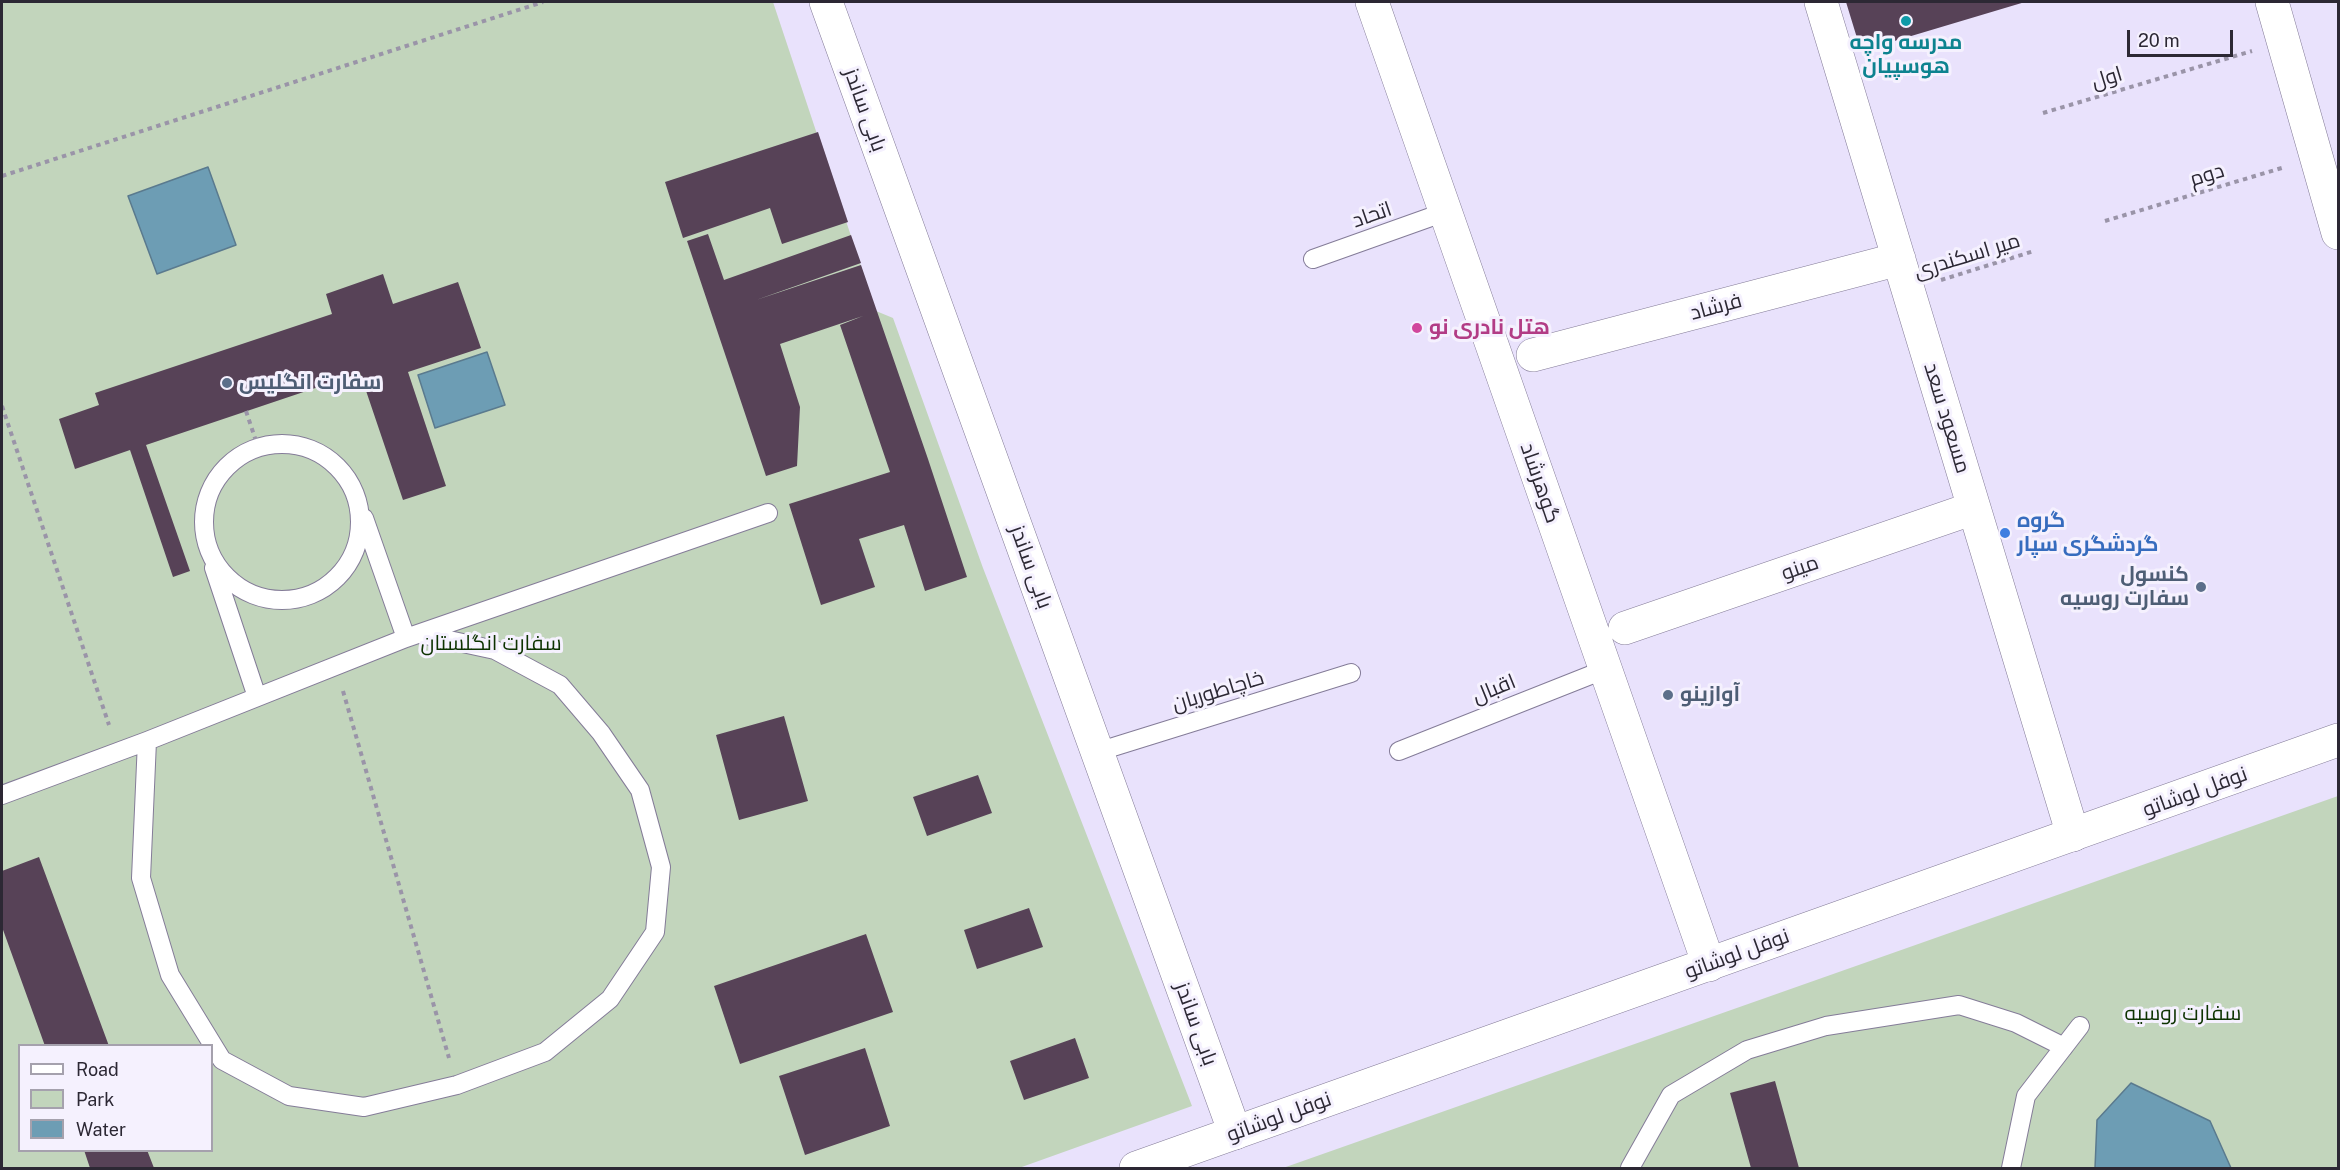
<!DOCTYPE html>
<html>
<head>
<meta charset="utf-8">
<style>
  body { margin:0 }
  #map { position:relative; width:2340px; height:1170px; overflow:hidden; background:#e9e2fc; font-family:"Public Sans",sans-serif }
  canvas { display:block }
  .frame { position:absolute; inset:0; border:3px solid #2c2834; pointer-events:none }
  .legend { position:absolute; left:18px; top:1044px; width:195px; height:108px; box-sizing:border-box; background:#f5f1fe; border:2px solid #a5a1ad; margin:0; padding:8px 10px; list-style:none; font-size:18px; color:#2c2834 }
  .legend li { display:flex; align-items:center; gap:12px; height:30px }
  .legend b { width:30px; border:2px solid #a5a1ad }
  .scale { position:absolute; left:2127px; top:30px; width:106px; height:27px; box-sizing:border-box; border:3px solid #2c2834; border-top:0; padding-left:8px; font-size:18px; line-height:21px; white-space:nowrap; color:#2c2834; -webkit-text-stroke:4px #f5f1fe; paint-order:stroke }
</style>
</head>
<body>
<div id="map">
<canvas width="2340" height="1170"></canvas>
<div class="frame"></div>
<ul class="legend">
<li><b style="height:8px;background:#fff"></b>Road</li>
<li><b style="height:16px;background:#c2d5bc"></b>Park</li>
<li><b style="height:16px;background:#6d9db4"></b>Water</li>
</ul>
<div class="scale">20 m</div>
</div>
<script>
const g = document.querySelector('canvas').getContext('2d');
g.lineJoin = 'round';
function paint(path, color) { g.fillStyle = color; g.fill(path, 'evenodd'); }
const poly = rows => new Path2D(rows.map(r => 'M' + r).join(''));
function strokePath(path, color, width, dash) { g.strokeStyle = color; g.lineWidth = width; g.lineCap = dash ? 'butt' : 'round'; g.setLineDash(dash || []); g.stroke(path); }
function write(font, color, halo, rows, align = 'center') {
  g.font = font + ' "Public Sans",Cairo,sans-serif'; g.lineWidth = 6; g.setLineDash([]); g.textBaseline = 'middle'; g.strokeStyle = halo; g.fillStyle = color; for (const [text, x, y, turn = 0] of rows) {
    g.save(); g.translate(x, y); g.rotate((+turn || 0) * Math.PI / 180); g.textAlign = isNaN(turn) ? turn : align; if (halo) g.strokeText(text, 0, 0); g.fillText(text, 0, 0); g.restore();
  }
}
paint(poly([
  [2,2,773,2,876,311,893,318,983,568,1192,1106,1019,1168,2,1168],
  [20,1046,212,1046,212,1150,20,1150],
  [2338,796,2338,1168,1283,1168]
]), '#c2d5bc');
const water = poly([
  [208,167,236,245,157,274,128,196,208,167],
  [487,352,505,405,435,428,418,375,487,352],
  [2131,1083,2210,1121,2231,1168,2095,1168,2097,1120,2131,1083]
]);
paint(water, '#6d9db4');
strokePath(water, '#5a7a8e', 1.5);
paint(poly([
  [1846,2,2025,2,1861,51],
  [818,132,848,222,782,244,770,208,683,238,665,182],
  [708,234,724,280,851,235,861,263,756,300,861,265,928,459,967,577,925,591,904,525,859,539,875,587,821,605,789,504,890,472,840,325,863,316,780,344,800,407,797,466,766,476,687,241],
  [383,274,393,304,458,282,481,348,408,372,446,486,403,500,360,373,146,445,190,571,173,577,130,450,75,469,59,419,99,405,95,393,332,314,326,294],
  [784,716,808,801,739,820,716,735],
  [978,775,992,813,927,836,913,797],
  [39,857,109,1046,45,1046,2,927,2,871],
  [1029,908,1043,947,977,969,964,930],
  [866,934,893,1012,740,1064,714,986],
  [1075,1038,1089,1078,1024,1100,1010,1061],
  [865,1048,890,1126,805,1155,779,1076],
  [1775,1081,1799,1168,1751,1168,1730,1093],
  [84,1150,147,1150,154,1168,90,1168]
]), '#574257');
const service = poly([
  [1313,259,1445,212],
  '204 522a78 78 0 1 1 156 0a78 78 0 1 1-156 0Z',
  [364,518,406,638],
  [214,568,257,697],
  [147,741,141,878,170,975,222,1060,289,1096,364,1107,457,1085,545,1052,610,999,655,932,661,867,640,790,601,733,560,685,495,650,421,634],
  [1399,751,1606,669],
  [1097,752,1351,673],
  [2,795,147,741,406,638,768,513],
  [1630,1168,1671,1095,1747,1050,1826,1026,1959,1005,2016,1023,2064,1047],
  [2011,1168,2026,1096,2080,1026]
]);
const minor = poly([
  [826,2,1235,1133],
  [1372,2,1709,965],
  [1821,2,2073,835],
  [1533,355,1899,259],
  [1625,628,1974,508]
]);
const tertiary = poly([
  [2272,2,2338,233]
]);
const secondary = poly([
  [1136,1168,2338,740]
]);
strokePath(service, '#847c98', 20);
strokePath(minor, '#847c98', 34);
strokePath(tertiary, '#847c98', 34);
strokePath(secondary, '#847c98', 34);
strokePath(poly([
  [2043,113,2252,51],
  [2,176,543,2],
  [2105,221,2285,167],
  [1941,280,2034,251],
  [2,406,109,725],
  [246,411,258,447],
  [343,691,449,1058]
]), '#9a94a8', 4, [4.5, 4.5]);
strokePath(service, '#fff', 18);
strokePath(minor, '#fff', 33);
strokePath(tertiary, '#fff', 33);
strokePath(secondary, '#fff', 33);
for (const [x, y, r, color] of [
  [1906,21,6,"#0f9aa8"],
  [1417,328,6,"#d1479c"],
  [227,383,6,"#5c6f8a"],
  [2005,533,6,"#3f7fe0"],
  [2201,587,6,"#5c6f8a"],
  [1668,695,6,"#5c6f8a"]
]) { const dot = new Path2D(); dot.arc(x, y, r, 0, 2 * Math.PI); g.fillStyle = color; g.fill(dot); strokePath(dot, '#f5f1fe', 2); }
write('bold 21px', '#0d838f', '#f5f1fe', [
  ["مدرسه واچه",1906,43],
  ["هوسپیان",1906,67]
]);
write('21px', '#2c2834', '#f5f1fe', [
  ["اول",2107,78,-17],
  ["بابی ساندز",865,110,70],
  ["دوم",2207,175,-17],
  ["اتحاد",1372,215,-19],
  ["میر اسکندری",1967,256,-17],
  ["فرشاد",1716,307,-15],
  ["مسعود سعد",1947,418,73],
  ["گوهرشاد",1540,483,71],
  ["بابی ساندز",1031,567,70],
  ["مینو",1800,568,-19],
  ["اقبال",1494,689,-22],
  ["خاچاطوریان",1218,691,-17],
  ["نوفل لوشاتو",2195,792,-20],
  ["نوفل لوشاتو",1737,954,-20],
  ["بابی ساندز",1196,1024,70],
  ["نوفل لوشاتو",1279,1117,-20]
]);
write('bold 21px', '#b23c85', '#f5f1fe', [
  ["هتل نادری نو",1429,328]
], 'left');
write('bold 21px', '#4e5e75', '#f5f1fe', [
  ["سفارت انگلیس",239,383],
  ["کنسول",2189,575,"right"],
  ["سفارت روسیه",2189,599,"right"],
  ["آوازینو",1680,695]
], 'left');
write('bold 21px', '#366cbe', '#f5f1fe', [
  ["گروه",2017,521],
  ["گردشگری سپار",2017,545]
], 'left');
write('21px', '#0d3300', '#f5f1fe', [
  ["سفارت انگلستان",491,644],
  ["سفارت روسیه",2183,1014]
]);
</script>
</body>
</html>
